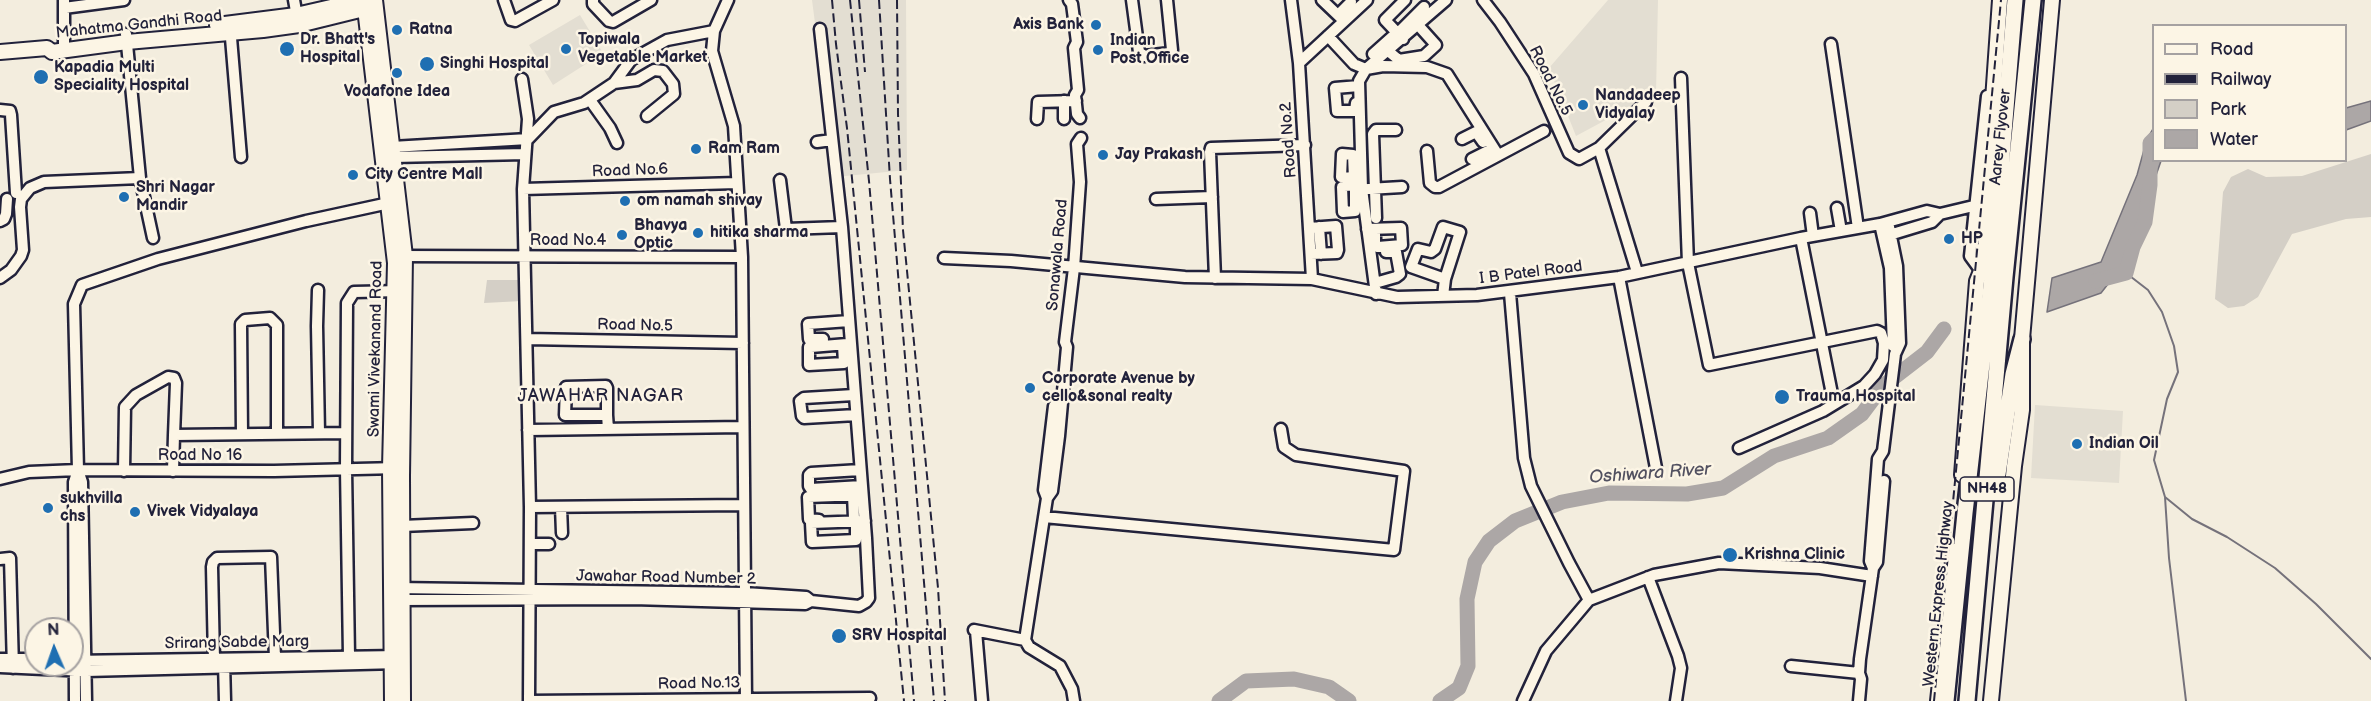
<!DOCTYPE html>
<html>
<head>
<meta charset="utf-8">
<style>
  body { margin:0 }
  #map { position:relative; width:2371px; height:701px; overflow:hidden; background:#f3edde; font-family:"Balsamiq Sans",sans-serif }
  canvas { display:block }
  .legend { position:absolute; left:2152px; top:24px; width:195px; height:138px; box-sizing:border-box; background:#fcf5e5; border:2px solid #a5a1a1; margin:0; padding:8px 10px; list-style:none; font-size:18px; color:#22223b }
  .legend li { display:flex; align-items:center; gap:12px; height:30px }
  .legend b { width:30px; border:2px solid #a5a1a1 }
  .north { position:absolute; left:24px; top:617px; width:60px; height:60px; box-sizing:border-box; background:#fcf5e5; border:2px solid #a5a1a1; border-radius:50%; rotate:358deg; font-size:16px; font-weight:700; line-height:24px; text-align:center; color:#22223b }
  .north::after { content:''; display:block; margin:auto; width:21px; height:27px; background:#1f6fb2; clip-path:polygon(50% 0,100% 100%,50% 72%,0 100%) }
</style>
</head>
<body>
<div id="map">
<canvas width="2371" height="701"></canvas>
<ul class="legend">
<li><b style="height:8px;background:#fcf5e5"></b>Road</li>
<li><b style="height:8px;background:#22223b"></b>Railway</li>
<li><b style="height:16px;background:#d4cfc6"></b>Park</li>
<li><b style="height:16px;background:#aca7a6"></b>Water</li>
</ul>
<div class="north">N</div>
</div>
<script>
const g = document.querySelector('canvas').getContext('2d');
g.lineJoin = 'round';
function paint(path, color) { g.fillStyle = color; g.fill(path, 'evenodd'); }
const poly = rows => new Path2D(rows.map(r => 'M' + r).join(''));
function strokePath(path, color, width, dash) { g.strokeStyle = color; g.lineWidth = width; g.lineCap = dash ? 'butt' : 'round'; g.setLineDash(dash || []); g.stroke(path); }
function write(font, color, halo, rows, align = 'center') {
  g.font = font + ' "Balsamiq Sans",sans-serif'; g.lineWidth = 5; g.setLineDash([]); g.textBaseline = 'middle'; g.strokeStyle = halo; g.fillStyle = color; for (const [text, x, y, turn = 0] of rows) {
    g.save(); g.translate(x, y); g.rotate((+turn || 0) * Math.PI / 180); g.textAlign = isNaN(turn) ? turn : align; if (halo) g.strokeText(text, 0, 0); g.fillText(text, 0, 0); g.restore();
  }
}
paint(poly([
  [812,0,906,0,907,170,835,177],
  [1608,0,1658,0,1656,93,1576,136,1549,68],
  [580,15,603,53,553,85,529,45],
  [2035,405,2123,411,2119,483,2031,478]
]), '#e3ded2');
paint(poly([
  [2371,154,2371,217,2346,219,2292,234,2258,297,2244,306,2228,308,2215,299,2223,192,2231,177,2248,169,2266,177,2302,176],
  [487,280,520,280,522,301,484,303]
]), '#d4cfc6');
const water = poly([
  [2371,101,2371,121,2346,130,2346,108,2371,101],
  [2153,129,2154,160,2161,161,2126,261,2101,293,2047,312,2052,278,2101,262,2137,175,2147,139,2153,129]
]);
paint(water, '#aca7a6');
strokePath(water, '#75727b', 1.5);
strokePath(poly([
  [2126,273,2148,290,2162,312,2174,346,2178,372,2167,399,2154,460,2165,497,2169,558,2186,701],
  [2165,497,2192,519,2227,537,2275,568,2316,604,2371,659]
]), '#75727b', 2);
strokePath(poly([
  [2096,281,2126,273,2133,247,2145,222,2150,185,2150,143,2154,139],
  [1219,701,1246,681,1294,679,1329,687,1349,701],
  [1440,701,1459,688,1468,666,1467,599,1475,562,1489,541,1515,521,1562,502,1609,493,1687,494,1723,488,1774,456,1828,438,1862,414,1883,386,1927,352,1944,329]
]), '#aca7a6', 15);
const minor = poly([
  [294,0,298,22],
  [504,0,511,20,515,21,553,0],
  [593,0,593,4,609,21,613,22,651,0],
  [728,0,714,31,712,51,734,126,742,257,746,701],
  [1069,0,1072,4,1077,42,1074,48,1078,90,1075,95,1077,114,1080,118],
  [1132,0,1139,52,1144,56,1170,53,1172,50,1167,0],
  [1291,0,1299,63,1312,279],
  [1322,0,1344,21],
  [1483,0,1500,22,1534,74,1569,153,1579,159,1599,148],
  [64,8,124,0],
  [1338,15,1351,2],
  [230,26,241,157],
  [126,34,140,178,153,238],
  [1397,34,1424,7],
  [1328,36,1354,64,1366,69,1383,66,1427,67,1447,74,1498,155],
  [1403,39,1385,20,1405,0],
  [1831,44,1858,228],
  [1382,46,1399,60,1424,56,1436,45,1418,25],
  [64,50,64,0],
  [1373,54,1392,37],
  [1299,63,1367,0],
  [1681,78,1688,263,1709,365,1877,331,1881,333,1884,343,1883,360,1875,374,1864,386,1823,411,1739,448],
  [522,79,528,119,523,189,530,507,529,701],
  [614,83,637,80,654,70,663,71,673,84,674,94,647,116],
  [590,100,610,128,617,143],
  [1064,101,1064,119],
  [1356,103,1355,111,1337,111,1335,88,1359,86],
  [0,110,10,111,11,115,16,193],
  [1037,119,1038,102,1076,101],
  [1462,139,1476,132,1483,142],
  [817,142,832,140],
  [392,147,528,139,554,112,584,103,614,83,631,60,667,40,714,31],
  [1427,151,1430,183,1435,187,1439,187,1544,131],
  [1342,154,1353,155,1354,178,1341,177,1342,154],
  [394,157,525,154],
  [1472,159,1488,151],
  [780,180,786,229,842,227],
  [1355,185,1355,211,1343,212,1342,187,1344,186,1362,185],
  [523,189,737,183],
  [1368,189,1402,187],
  [1156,199,1212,197],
  [1837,208,1841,231],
  [1810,213,1813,236],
  [1376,218,1373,134,1376,130,1396,130],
  [0,221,4,219,6,214,7,199],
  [1880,224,1890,268,1893,346],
  [1319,227,1321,254],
  [1309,228,1336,226,1338,250,1337,253,1311,254],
  [1367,229,1401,228,1402,245,1378,247,1375,245,1375,234],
  [1886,236,1932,222,1940,214],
  [1801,238,1834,404],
  [397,256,742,257],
  [944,258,1011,261,1185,277,1312,279,1397,297,1477,295,1619,277,1801,238,1880,224,1927,211,1940,214,1986,203],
  [1981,271,1970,256,1987,96],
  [1637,272,1599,148,1646,102],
  [1619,277,1656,468],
  [0,278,11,270,21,256,23,250,20,207,21,199,30,188,44,182,140,178],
  [1215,278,1210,152,1211,148,1305,145],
  [1375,283,1396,277,1400,274,1396,252,1386,252],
  [318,290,317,326,319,433],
  [1510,293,1524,458,1531,486,1569,563,1589,600],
  [1376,294,1362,189,1359,81,1366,69,1446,0],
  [1443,296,1445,279,1460,232,1443,227,1435,249,1431,252,1418,249,1411,267,1445,279],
  [527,339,743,343],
  [823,339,809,339,808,324,849,321],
  [843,345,844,363,809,365,809,347,811,347,847,344,851,344],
  [854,395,804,398,800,401,802,416,804,418,856,415],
  [607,415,565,415,566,387,606,386,607,388,607,415,608,429],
  [528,430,743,427],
  [242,434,241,324,245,320,270,318,277,325,277,433],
  [78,470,82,482,86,701],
  [860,470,811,473,809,475,809,486,811,489,862,486],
  [124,471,125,407,136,395,168,377,174,378,176,383,174,435],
  [173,471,174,435,346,433],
  [0,479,29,472,78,470,274,471,398,468],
  [853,495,854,518],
  [1047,498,1052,491,1059,436,1067,347,1065,342,1074,268,1080,182,1077,144,1081,138],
  [530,507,744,505],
  [561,507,562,533],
  [1044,517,1394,550,1404,471,1296,455,1284,447,1281,429],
  [819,520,809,519,808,497,862,495],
  [856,522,856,540,812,542,811,523,865,521],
  [402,526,473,523],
  [530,544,549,544],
  [0,559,10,558,13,668],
  [1873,568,1870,561,1878,459,1883,451,1895,354,1900,343,1897,266,1888,222],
  [1648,577,1678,656,1681,668,1676,701],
  [396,588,745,593,806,597,811,601],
  [397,600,633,599,805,604,811,601,859,606,866,602,869,598,866,538,842,227,820,29],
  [974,630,1025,640,1029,647,1060,666,1072,689,1074,701],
  [976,631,982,701],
  [1025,640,1047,498,1044,490,1054,406],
  [349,656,346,469,347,303,354,292,401,291],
  [0,659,36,659],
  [214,659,212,567,213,562,217,558,271,557,275,658],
  [72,661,399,656],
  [224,662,225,701],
  [1791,666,1859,673],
  [0,667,86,671,399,663],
  [75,701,74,482,78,470,74,304,82,285,158,259,306,221,389,203],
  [529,701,870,698],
  [1523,701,1546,651,1589,600,1654,575,1719,563,1820,568,1872,576],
  [1859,701,1861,679,1859,673,1860,659,1873,568,1877,562,1884,481]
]);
const major = poly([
  [364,0,395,263,390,468,392,701],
  [375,0,405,256,402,476,403,701],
  [217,25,296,15,362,0],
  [0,52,47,48,52,52,127,42,263,30,299,25,372,7],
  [1962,475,1977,281,1981,271,2000,0],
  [1938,701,1954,551],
  [1991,701,2014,466,2022,410,2022,339,2052,0]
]);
const highway = poly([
  [1998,474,2013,374,2022,339],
  [1946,701,1965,513,1992,277,2015,0],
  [1967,701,2005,277,2033,0]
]);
strokePath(minor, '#22223b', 15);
strokePath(major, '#22223b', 18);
strokePath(highway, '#22223b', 20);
strokePath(minor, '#fcf5e5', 10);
strokePath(major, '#fcf5e5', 14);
strokePath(highway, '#fcf5e5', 15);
strokePath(poly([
  [832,0,836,44,847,128,904,701],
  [850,0,869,181,914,701],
  [859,0,865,72],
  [879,0,890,179,934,701],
  [897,0,898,114,903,230,938,588,945,701],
  [1934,701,2001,0]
]), '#22223b', 2, [9, 4.5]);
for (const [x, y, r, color] of [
  [1096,25,6,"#1f6fb2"],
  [397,30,6,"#1f6fb2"],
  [287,49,8,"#1f6fb2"],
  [566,49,6,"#1f6fb2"],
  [1098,50,6,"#1f6fb2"],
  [427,64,8,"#1f6fb2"],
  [397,73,6,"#1f6fb2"],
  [41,77,8,"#1f6fb2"],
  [1583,105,6,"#1f6fb2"],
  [696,149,6,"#1f6fb2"],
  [1103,155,6,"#1f6fb2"],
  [353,175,6,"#1f6fb2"],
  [124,197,6,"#1f6fb2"],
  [625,201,6,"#1f6fb2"],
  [698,233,6,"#1f6fb2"],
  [622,235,6,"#1f6fb2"],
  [1949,239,6,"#1f6fb2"],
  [1030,388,6,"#1f6fb2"],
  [1782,397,8,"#1f6fb2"],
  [2077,444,6,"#1f6fb2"],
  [48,508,6,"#1f6fb2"],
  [135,512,6,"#1f6fb2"],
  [1730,555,8,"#1f6fb2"],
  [839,636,8,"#1f6fb2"]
]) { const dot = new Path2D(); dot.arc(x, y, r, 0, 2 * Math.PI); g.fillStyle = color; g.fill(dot); strokePath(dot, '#fcf5e5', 2); }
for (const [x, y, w] of [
  [1987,489,54]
]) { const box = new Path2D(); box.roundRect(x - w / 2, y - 12, w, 24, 4.5); g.fillStyle = '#fcf5e5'; g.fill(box); strokePath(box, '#22223b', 1.5); }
write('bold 15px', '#22223b', null, [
  ["NH48",1987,489]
]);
write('16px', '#22223b', '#fcf5e5', [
  ["Mahatma Gandhi Road",139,25,-6],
  ["Road No.5",1550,81,63],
  ["Aarey Flyover",2001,137,-84],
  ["Road No.2",1289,140,-94],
  ["Road No.6",630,171,-2],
  ["Road No.4",568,241],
  ["Sonawala Road",1058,255,-85],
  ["I B Patel Road",1531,273,-7],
  ["Road No.5",635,326,1],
  ["Swami Vivekanand Road",376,349,-89],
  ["Road No 16",200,456],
  ["Jawahar Road Number 2",666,578,1],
  ["Western Express Highway",1939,594,-84],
  ["Srirang Sabde Marg",237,643,-1],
  ["Road No.13",699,684,-1]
]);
write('bold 16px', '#22223b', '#fcf5e5', [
  ["Axis Bank",1084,25,"right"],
  ["Ratna",409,30],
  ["Dr. Bhatt's",300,40],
  ["Hospital",300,58],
  ["Topiwala",578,40],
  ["Vegetable Market",578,58],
  ["Indian",1110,41],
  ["Post Office",1110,59],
  ["Singhi Hospital",440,64],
  ["Kapadia Multi",54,68],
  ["Speciality Hospital",54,86],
  ["Vodafone Idea",397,92,"center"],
  ["Nandadeep",1595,96],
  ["Vidyalay",1595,114],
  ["Ram Ram",708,149],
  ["Jay Prakash",1115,155],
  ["City Centre Mall",365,175],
  ["Shri Nagar",136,188],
  ["Mandir",136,206],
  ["om namah shivay",637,201],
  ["Bhavya",634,226],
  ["Optic",634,244],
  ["hitika sharma",710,233],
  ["HP",1961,239],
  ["Corporate Avenue by",1042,379],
  ["cello&sonal realty",1042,397],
  ["Trauma Hospital",1796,397],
  ["Indian Oil",2089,444],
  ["sukhvilla",60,499],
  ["chs",60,517],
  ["Vivek Vidyalaya",147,512],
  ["Krishna Clinic",1744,555],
  ["SRV Hospital",852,636]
], 'left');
g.letterSpacing = '1.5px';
write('18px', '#22223b', '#fcf5e5', [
  ["JAWAHAR NAGAR",601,396]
]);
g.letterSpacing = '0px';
write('italic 18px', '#525160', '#fcf5e5', [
  ["Oshiwara River",1650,474,-4]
]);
</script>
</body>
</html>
